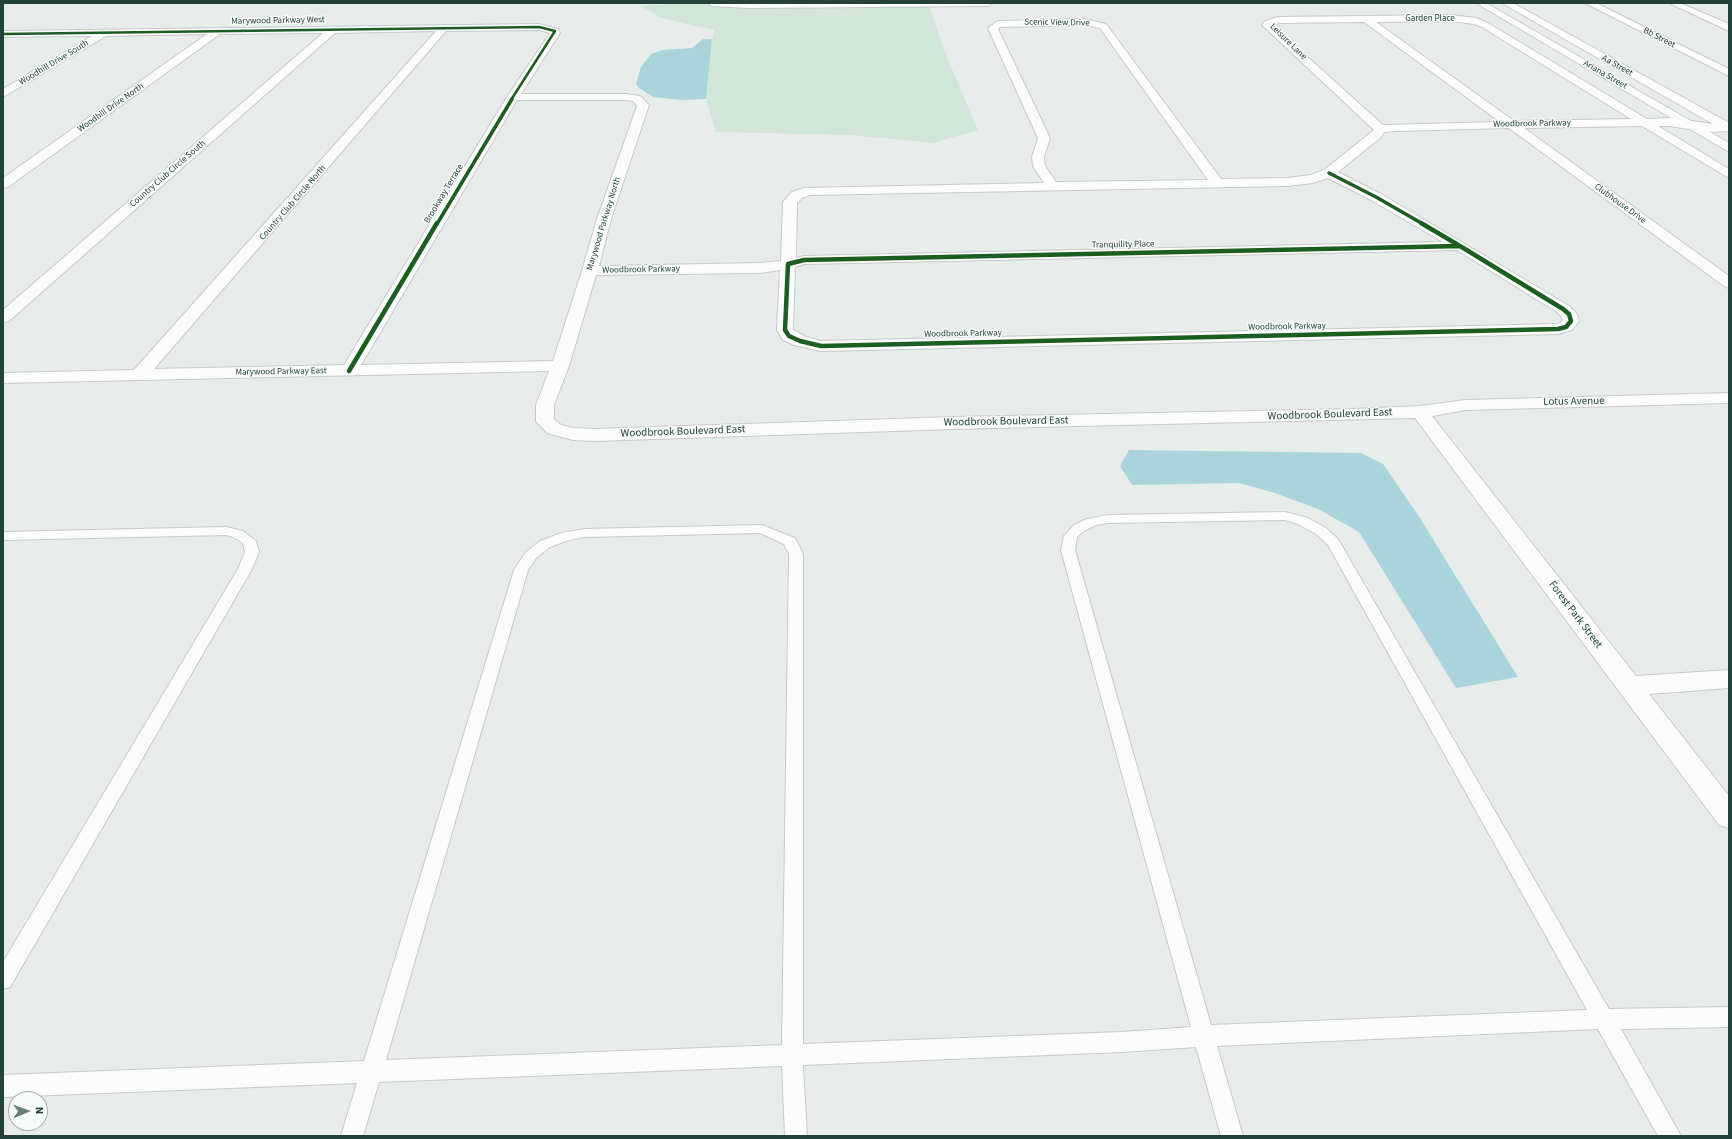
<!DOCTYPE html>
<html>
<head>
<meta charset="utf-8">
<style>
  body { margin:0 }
  #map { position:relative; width:1732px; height:1139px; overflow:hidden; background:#e8edeb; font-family:"Source Sans 3",sans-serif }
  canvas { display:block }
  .frame { position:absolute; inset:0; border:4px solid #24423a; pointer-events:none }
  .north { position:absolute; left:8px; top:1091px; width:40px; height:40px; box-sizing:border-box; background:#f7fbf9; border:1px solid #a3b1ad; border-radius:50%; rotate:88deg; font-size:11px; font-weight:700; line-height:16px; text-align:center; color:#24423a }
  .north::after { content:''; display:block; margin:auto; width:14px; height:18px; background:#697e78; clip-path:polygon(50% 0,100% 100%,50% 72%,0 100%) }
</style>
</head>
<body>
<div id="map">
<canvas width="1732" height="1139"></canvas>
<div class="frame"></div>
<div class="north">N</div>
</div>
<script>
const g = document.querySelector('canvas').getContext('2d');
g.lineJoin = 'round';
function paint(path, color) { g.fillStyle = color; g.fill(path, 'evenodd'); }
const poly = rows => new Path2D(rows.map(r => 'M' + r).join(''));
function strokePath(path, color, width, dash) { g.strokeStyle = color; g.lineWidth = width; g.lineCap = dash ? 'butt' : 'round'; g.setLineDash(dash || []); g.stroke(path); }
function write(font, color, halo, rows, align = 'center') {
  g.font = font + ' "Source Sans 3",sans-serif'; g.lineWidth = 3; g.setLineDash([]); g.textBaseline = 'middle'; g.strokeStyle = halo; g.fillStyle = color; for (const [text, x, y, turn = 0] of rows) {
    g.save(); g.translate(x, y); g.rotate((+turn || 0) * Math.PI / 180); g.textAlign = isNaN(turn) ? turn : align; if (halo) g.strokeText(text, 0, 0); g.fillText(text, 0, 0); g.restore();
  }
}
paint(poly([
  [683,3,699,3,717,6,929,5,944,50,978,130,933,143,851,135,716,132,706,99,711,45,714,30,661,18,641,6]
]), '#d1e6d8');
paint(poly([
  [703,39,712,39,706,99,681,100,653,97,639,88,636,84,641,67,651,54,662,50,692,48],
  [1129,450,1361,453,1383,464,1418,515,1518,677,1456,688,1359,532,1318,509,1275,493,1239,483,1132,485,1120,466]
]), '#a9d4db');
const service = poly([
  [1285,512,1308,518,1326,528,1338,539,1609,1009,1729,1007,1729,1027,1621,1029,1681,1136,1658,1136,1598,1029,1217,1046,1243,1136,1221,1136,1196,1047,1122,1052,803,1065,807,1136,785,1136,782,1066,379,1082,363,1136,341,1136,357,1083,3,1097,3,1075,364,1061,514,570,526,552,540,541,561,533,585,529,762,525,795,538,803,554,803,1044,1122,1032,1191,1027,1061,550,1064,536,1074,525,1087,519,1108,515,1285,512],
  [1285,520,1298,524,1316,534,1328,545,1587,1010,1211,1025,1075,550,1077,537,1084,531,1096,525,1108,523,1285,520],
  [760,533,784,544,789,554,782,1045,386,1060,528,570,536,558,550,547,569,540,585,537,760,533],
  [226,527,243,531,256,541,259,552,252,569,10,987,3,989,3,962,238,569,245,552,243,543,233,537,226,535,3,540,3,532,226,527]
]);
const minor = poly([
  [708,3,992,3,988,6,749,8,712,6,708,3],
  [1502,3,1513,3,1729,123,1729,131,1708,132,1670,126,1658,126,1729,169,1729,178,1642,126,1524,128,1729,276,1729,288,1724,286,1509,128,1396,131,1384,132,1381,137,1338,172,1381,194,1569,306,1577,314,1579,321,1572,330,1558,334,821,351,794,345,783,340,777,330,780,270,760,273,596,275,569,366,554,405,554,419,561,425,573,428,595,429,953,417,1353,409,1420,406,1466,400,1729,393,1729,403,1466,410,1432,416,1636,676,1729,670,1729,688,1649,694,1729,796,1729,828,1719,825,1415,418,953,429,595,441,573,440,547,433,536,421,536,405,549,371,3,383,3,373,134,370,436,31,335,33,9,321,3,323,3,310,323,33,220,34,8,187,3,188,3,178,207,34,106,36,3,97,3,89,92,36,3,37,3,31,539,24,558,29,560,33,521,94,626,94,640,96,649,105,611,219,599,266,760,263,781,261,783,202,792,192,804,188,1044,183,1033,166,1032,157,1038,138,988,28,998,21,1084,19,1106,24,1221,179,1287,178,1311,175,1324,170,1374,130,1262,25,1265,21,1278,17,1451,15,1476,18,1488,23,1647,119,1670,118,1713,124,1502,3],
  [1451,21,1474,24,1482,27,1631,119,1514,121,1376,22,1451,21],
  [1364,22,1500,122,1383,125,1272,25,1279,23,1364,22],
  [1084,25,1100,28,1208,180,1056,182,1045,166,1044,157,1050,138,998,29,1000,27,1084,25],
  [539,30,550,33,507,97,344,365,154,369,446,31,539,30],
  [517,100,626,100,633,101,637,106,597,219,582,271,553,361,361,365,517,100],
  [1328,178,1371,200,1443,242,804,256,796,258,797,203,802,198,810,195,1287,186,1313,183,1328,178],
  [1457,250,1557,312,1561,316,1563,321,1558,324,821,341,806,337,793,330,795,267,804,264,1457,250],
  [1585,3,1596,3,1729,69,1729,76,1585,3],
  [1669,3,1680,3,1729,24,1729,31,1669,3]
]);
const tertiary = poly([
  [1476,3,1486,3,1729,143,1729,152,1476,3]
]);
strokePath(service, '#c5cac8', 2);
strokePath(minor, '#c5cac8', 2);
strokePath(tertiary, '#c5cac8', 2);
paint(service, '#fcfcfc');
paint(minor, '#fcfcfc');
paint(tertiary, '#fcfcfc');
strokePath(poly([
  [3,34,539,27,555,31,511,100]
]), '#1b5e20', 2.5);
strokePath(poly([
  [1329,173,1376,197,1423,224],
  [437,224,512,99]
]), '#1b5e20', 3.5);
strokePath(poly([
  [1421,223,1460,246],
  [1460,246,1563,309,1569,314,1571,321,1566,327,1558,329,821,346,800,341,789,336,785,330,788,264,804,260,1460,246],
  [349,371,437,223]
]), '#1b5e20', 4.5);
write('9px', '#24423a', '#f7fbf9', [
  ["Garden Place",1430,19],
  ["Marywood Parkway West",278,21,-1],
  ["Scenic View Drive",1057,23,1],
  ["Bb Street",1659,38,27],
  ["Leisure Lane",1288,42,44],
  ["Woodhill Drive South",54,63,-31],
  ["Aa Street",1617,66,29],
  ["Ariana Street",1605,75,30],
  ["Woodhill Drive North",111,108,-35],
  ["Woodbrook Parkway",1532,124,-1],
  ["Country Club Circle South",168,174,-41],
  ["Brookway Terrace",444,194,-59],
  ["Country Club Circle North",293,203,-49],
  ["Clubhouse Drive",1620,204,36],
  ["Marywood Parkway North",604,224,-73],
  ["Tranquility Place",1123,245,-1],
  ["Woodbrook Parkway",641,270,-1],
  ["Woodbrook Parkway",1287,327,-1],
  ["Woodbrook Parkway",963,334,-1],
  ["Marywood Parkway East",281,372,-1]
]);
write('11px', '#24423a', '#f7fbf9', [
  ["Lotus Avenue",1574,402,-1],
  ["Woodbrook Boulevard East",1330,415,-2],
  ["Woodbrook Boulevard East",1006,422,-1],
  ["Woodbrook Boulevard East",683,432,-2],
  ["Forest Park Street",1575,615,53]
]);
</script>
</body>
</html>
